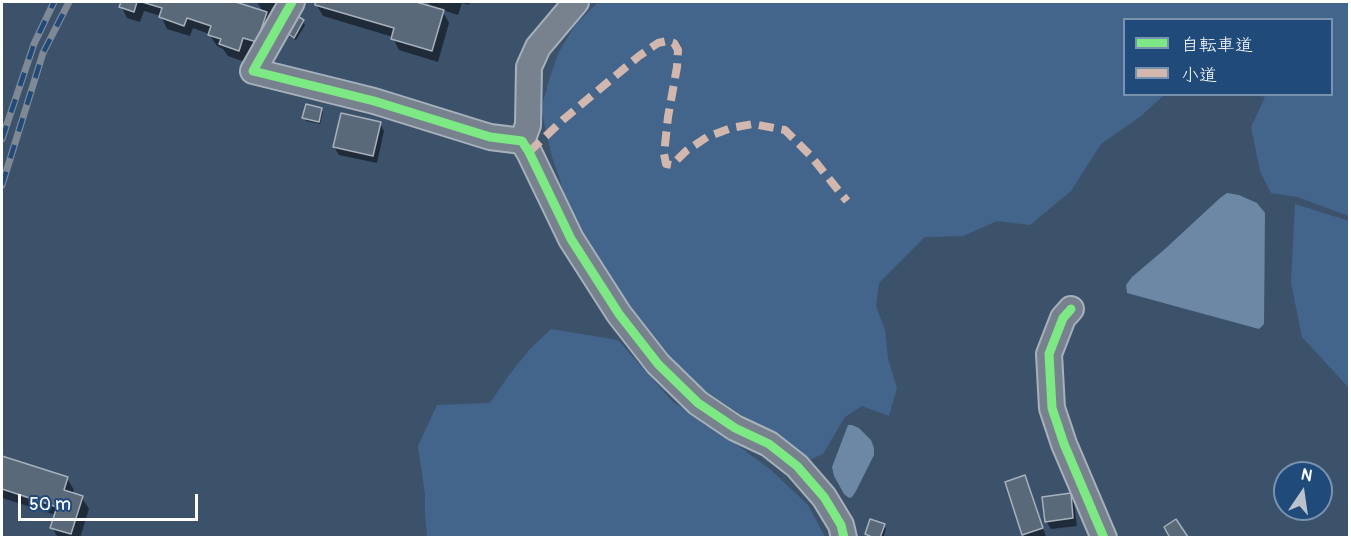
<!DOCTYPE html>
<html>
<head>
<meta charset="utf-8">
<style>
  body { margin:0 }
  #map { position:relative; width:1351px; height:539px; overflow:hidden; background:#3c526b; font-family:Pangolin,"Klee One",sans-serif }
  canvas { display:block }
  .frame { position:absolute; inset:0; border:3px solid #fff; pointer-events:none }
  .legend { position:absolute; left:1123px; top:18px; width:210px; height:78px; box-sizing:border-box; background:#1f4a7a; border:2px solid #7992af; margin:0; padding:8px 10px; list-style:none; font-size:18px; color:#fff }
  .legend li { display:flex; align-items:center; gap:12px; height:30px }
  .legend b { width:30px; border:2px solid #7992af }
  .north { position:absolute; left:1273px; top:461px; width:60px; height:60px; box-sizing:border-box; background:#1f4a7a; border:2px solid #7992af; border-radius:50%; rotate:13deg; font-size:16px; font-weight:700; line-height:24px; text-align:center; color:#fff }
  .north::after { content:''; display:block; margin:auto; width:21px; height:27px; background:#bbc2cb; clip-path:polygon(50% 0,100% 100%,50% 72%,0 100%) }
  .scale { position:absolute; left:18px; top:494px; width:180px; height:27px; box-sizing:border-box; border:3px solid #fff; border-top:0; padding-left:8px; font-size:18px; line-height:21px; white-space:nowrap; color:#fff; -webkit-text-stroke:4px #1f4a7a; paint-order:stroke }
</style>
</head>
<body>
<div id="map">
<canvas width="1351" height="539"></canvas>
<div class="frame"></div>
<ul class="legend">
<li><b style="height:8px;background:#7ce984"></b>自転車道</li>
<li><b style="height:8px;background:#d1b7ad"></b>小道</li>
</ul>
<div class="north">N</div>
<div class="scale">50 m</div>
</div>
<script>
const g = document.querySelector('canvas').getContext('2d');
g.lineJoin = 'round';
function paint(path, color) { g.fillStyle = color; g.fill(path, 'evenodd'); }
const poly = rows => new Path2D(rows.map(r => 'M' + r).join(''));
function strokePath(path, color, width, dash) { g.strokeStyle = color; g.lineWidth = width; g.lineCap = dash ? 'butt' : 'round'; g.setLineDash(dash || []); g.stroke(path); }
paint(poly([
  [598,2,1349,2,1349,216,1297,197,1271,193,1260,171,1251,127,1265,97,1254,95,1332,94,1332,20,1124,20,1124,94,1164,95,1141,116,1101,144,1071,191,1030,225,997,221,963,236,925,237,879,283,876,306,885,330,888,359,897,388,889,416,862,406,845,417,823,454,805,462,767,432,683,376,649,334,590,251,567,209,560,180,552,157,541,109,550,77,559,52,575,25],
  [1295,204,1349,221,1349,388,1302,337,1291,283],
  [551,329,618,340,673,402,710,425,771,470,808,505,825,537,427,537,425,514,425,494,418,446,437,405,490,403,509,375,530,349]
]), '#43658b');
paint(poly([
  [1227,193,1239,195,1257,203,1265,213,1264,324,1259,329,1127,293,1126,285,1132,277,1165,249,1220,198],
  [848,425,852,425,859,428,871,440,874,448,874,455,856,491,852,497,849,498,844,494,834,476,832,467]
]), '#6c88a5');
paint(poly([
  [122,2,231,2,263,12,257,2,291,2,276,9,272,7,270,15,267,14,273,24,263,53,250,48,245,62,228,56,223,49,217,46,209,34,193,28,190,36,167,29,161,16,144,11,140,22,127,18,121,6],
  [317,2,410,2,432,8,428,2,470,2,469,5,462,3,458,15,442,10,449,23,438,62,399,50,393,38,393,37,323,16,316,4],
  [303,21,305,25,296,40,287,35,285,31],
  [321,109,323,112,320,124,306,121,304,118],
  [380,123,384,131,377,163,339,155,334,147],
  [2,457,67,478,74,490,72,494,82,498,89,509,80,538,58,538,52,527,56,515,2,498],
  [1025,477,1029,485,1046,537,1025,538,1024,535,1007,483],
  [1070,495,1074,503,1077,526,1051,529,1046,521],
  [884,526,886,529,883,538,868,538,866,534]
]), '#0007');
const building = poly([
  [121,2,137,2,134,12,119,7,121,2],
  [142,2,236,2,267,12,257,42,243,38,239,51,219,44,221,39,208,35,211,26,187,18,184,26,159,17,162,8,142,2],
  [315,2,416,2,444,10,432,51,391,39,394,28,315,5,315,2],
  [294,14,304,20,294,38,284,31,294,14],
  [306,104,322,108,319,122,302,118,306,104],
  [341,113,381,122,373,156,333,147,341,113],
  [2,456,68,477,64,490,83,496,71,534,50,528,57,507,2,489,2,456],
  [1025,475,1043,528,1022,535,1005,482,1025,475],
  [1071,493,1073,518,1045,522,1042,497,1071,493],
  [870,519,885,524,880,538,874,538,865,534,870,519],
  [1176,519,1188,537,1170,538,1164,527,1176,519]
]);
paint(building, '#59697a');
strokePath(building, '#a7b1bc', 1.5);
const street = poly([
  [292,2,253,71,374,101,490,137,522,141,529,152,571,239,619,314,658,364,698,403,735,428,769,444,797,466,824,497,841,525,844,538],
  [522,141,528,125,529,67,538,47,576,2],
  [1071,309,1063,318,1049,354,1052,408,1064,444,1104,538]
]);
strokePath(street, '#a7b1bc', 28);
strokePath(street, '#77828e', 24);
const rail = poly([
  [2,139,34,44,54,2],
  [2,185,43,53,69,2]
]);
strokePath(rail, '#7f8996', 7);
strokePath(rail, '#1f4a7a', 4.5, [14]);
strokePath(poly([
  [529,152,564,119,639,56,658,43,667,41,674,43,678,50,677,67,668,117,664,154,666,164,672,165,686,151,707,137,731,128,753,124,785,130,810,155,847,201]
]), '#d1b7ad', 8, [15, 8]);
strokePath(poly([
  [292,2,253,71,374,101,490,137,522,141,529,152,571,239,619,314,658,364,698,403,735,428,769,444,797,466,824,497,841,525,844,538],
  [1071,309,1063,318,1049,354,1052,408,1064,444,1104,538]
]), '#7ce984', 9);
</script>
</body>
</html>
